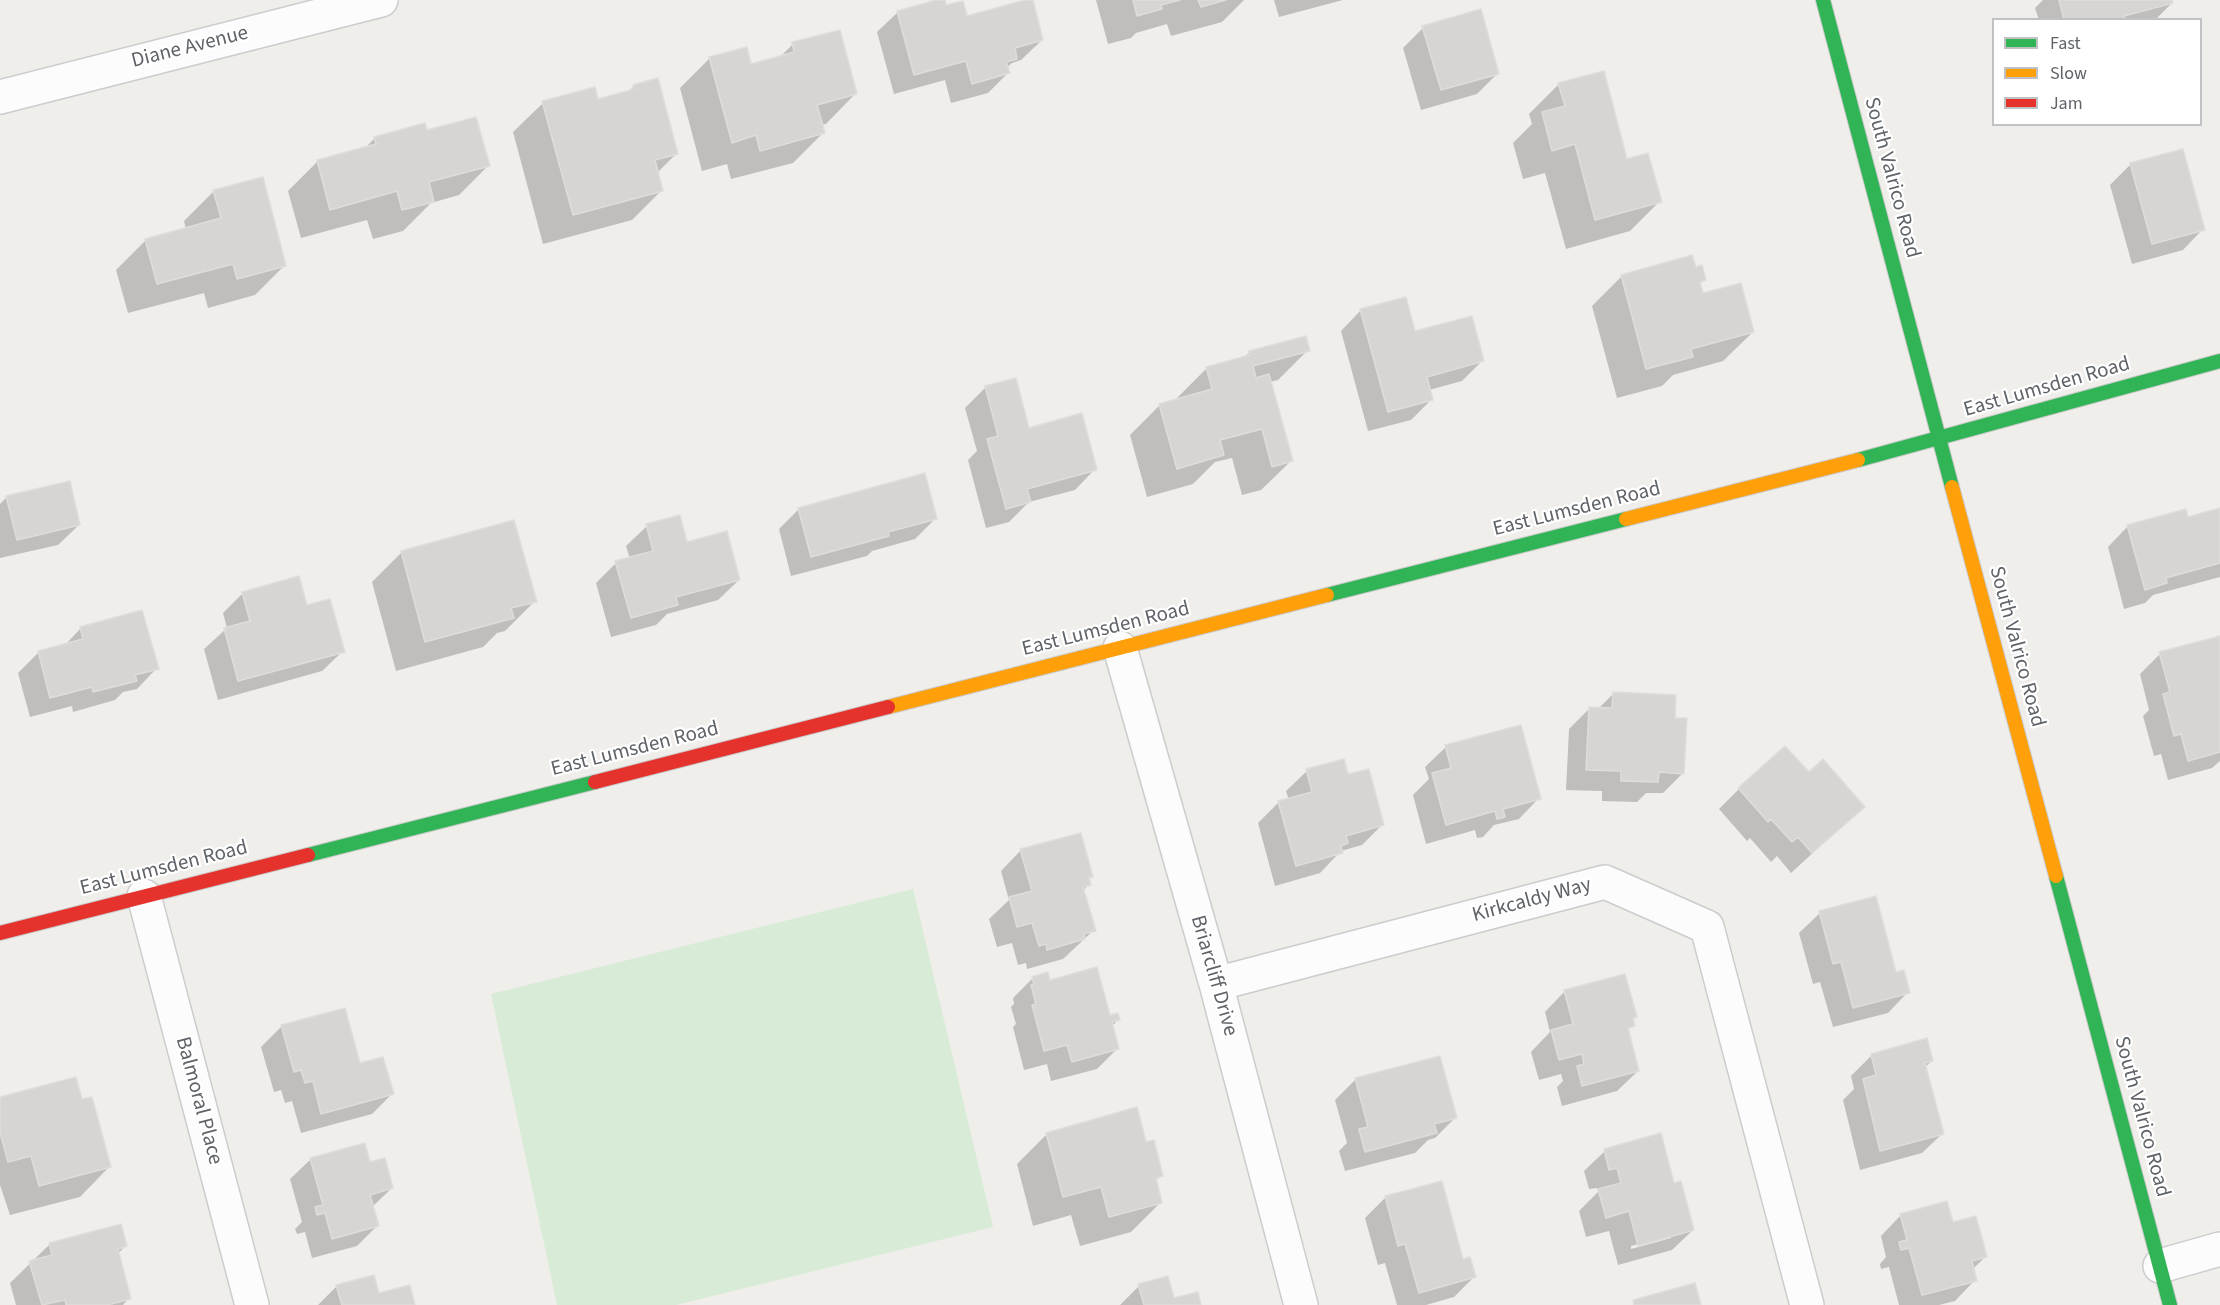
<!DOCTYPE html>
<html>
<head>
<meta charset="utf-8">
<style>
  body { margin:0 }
  #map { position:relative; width:2220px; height:1305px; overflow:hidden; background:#efeeea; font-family:"Source Sans 3",sans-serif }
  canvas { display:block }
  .legend { position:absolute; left:1992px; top:18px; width:210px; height:108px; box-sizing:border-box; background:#fff; border:2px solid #bfc1c3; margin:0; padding:8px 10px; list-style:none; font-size:18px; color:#5f6368 }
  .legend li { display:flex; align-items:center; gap:12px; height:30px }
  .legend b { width:30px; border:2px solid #bfc1c3 }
</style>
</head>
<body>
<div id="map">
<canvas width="2220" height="1305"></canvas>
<ul class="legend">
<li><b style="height:8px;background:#30b455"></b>Fast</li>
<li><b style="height:8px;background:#ff9f0a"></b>Slow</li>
<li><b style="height:8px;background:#e5322d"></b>Jam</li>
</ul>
</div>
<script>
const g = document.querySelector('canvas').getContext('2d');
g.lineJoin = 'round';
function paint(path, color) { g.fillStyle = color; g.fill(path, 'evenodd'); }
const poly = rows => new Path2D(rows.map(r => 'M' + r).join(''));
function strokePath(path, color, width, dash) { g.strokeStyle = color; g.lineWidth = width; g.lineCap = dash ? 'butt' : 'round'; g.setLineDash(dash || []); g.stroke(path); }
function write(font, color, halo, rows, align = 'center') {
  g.font = font + ' "Source Sans 3",sans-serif'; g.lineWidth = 4.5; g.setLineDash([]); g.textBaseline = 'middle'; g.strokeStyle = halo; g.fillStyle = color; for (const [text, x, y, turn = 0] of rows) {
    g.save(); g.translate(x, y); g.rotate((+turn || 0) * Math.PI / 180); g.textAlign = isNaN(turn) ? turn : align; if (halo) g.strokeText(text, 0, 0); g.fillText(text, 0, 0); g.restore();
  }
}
paint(poly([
  [913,889,993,1227,676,1305,557,1305,491,994]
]), '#d8ebd6');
paint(poly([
  [943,0,945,7,966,18,1031,0,1042,40,1021,60,1012,63,1006,68,1008,73,988,93,951,103,945,80,894,94,877,32,898,12],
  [1096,0,1244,0,1222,22,1171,36,1167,24,1136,33,1131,38,1108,44],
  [1274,0,1343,0,1279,17],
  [2043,0,2171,0,2172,3,2155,20,2039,20,2035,8],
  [1423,28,1498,73,1477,94,1421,110,1403,48],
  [793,44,855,94,826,124,821,125,823,133,793,163,731,179,727,164,702,171,680,88,709,59,745,49,750,66,779,58],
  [1559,84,1660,201,1630,231,1566,249,1545,173,1523,179,1513,143,1532,124,1529,114],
  [634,86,676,154,657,173,662,190,632,220,543,244,513,132,543,103,597,101,628,92],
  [426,132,488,166,459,195,431,203,403,231,373,239,367,220,301,238,288,191,318,161,364,149,375,138],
  [2131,164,2203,229,2183,250,2132,264,2110,185],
  [214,191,285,265,255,295,208,308,204,293,128,313,116,270,146,240,186,229,184,221],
  [1695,268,1704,280,1699,285,1702,295,1753,332,1723,361,1673,375,1662,386,1617,398,1592,306,1622,276],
  [1361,310,1414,333,1482,361,1462,381,1429,390,1432,399,1411,420,1368,431,1341,331],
  [1308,350,1278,380,1270,382,1291,461,1261,490,1242,495,1232,458,1215,462,1193,484,1147,497,1130,435,1160,405,1178,400,1177,398,1207,368,1243,358,1250,352],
  [986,387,1028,429,1095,469,1075,490,1029,502,1009,522,986,528,968,460,977,451,965,408],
  [7,497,79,525,58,545,0,558,0,504],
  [799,509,936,518,915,539,872,551,867,556,791,576,779,529],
  [2220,510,2220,577,2153,595,2145,603,2124,609,2108,547,2128,526,2187,519],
  [647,526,686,544,739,580,718,600,667,614,656,625,611,637,596,583,616,563,630,559,626,546],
  [402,552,535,601,505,631,497,633,483,647,396,671,372,582],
  [243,593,306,607,343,651,322,671,218,700,204,649,227,628,223,613],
  [81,628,157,668,137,689,123,692,115,700,73,712,72,706,30,717,18,673,39,652,64,646],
  [2220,638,2220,761,2212,768,2168,780,2161,754,2154,756,2143,716,2149,710,2140,674,2160,654],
  [1613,694,1673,719,1683,773,1663,793,1646,793,1637,802,1602,801,1602,791,1566,790,1569,729,1590,708,1598,709],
  [1446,747,1539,798,1519,819,1494,825,1483,837,1477,838,1475,830,1426,844,1413,795,1429,779,1425,767],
  [1307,771,1347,776,1382,825,1362,845,1341,851,1320,873,1275,886,1258,823,1278,803,1289,800,1286,791],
  [1809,774,1863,807,1791,873,1777,856,1771,862,1750,838,1747,841,1719,809,1739,789],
  [1021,850,1091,876,1088,879,1089,884,1083,891,1094,930,1063,959,1027,969,1026,963,1018,965,1012,943,997,947,989,919,1009,900,1001,871],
  [1820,913,1908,992,1888,1013,1833,1027,1820,982,1813,984,1799,933],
  [1033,978,1049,982,1118,1020,1112,1026,1118,1048,1097,1069,1051,1081,1047,1064,1024,1070,1013,1027,1016,1024,1011,1007,1014,1004,1013,998],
  [1565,991,1635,1017,1632,1020,1633,1025,1627,1031,1638,1071,1617,1091,1562,1106,1557,1087,1563,1081,1561,1074,1539,1080,1531,1052,1550,1032,1545,1012],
  [282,1026,359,1065,392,1094,372,1114,301,1133,292,1101,285,1103,281,1090,274,1092,261,1047],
  [1926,1040,1932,1061,1925,1067,1943,1133,1922,1153,1860,1170,1843,1100,1854,1089,1851,1076,1871,1056],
  [1356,1079,1456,1117,1435,1138,1428,1140,1415,1153,1345,1171,1339,1151,1347,1143,1335,1100],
  [0,1099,81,1101,109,1167,80,1197,10,1215,0,1185],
  [1047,1134,1145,1144,1161,1175,1155,1182,1161,1202,1131,1232,1080,1246,1071,1215,1033,1226,1017,1164],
  [1605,1151,1673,1185,1693,1230,1672,1250,1618,1265,1609,1231,1586,1237,1579,1211,1598,1192,1597,1188,1589,1189,1584,1171],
  [1671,1235,1671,1238,1631,1249,1631,1246],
  [311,1159,369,1164,392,1188,372,1207,377,1226,357,1246,312,1258,305,1232,297,1234,295,1229,302,1222,290,1179],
  [1385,1198,1461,1261,1474,1277,1454,1297,1426,1305,1397,1305,1385,1263,1378,1265,1365,1218],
  [1901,1215,1952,1224,1985,1257,1973,1269,1975,1280,1955,1301,1939,1305,1899,1305,1889,1267,1881,1269,1880,1264,1886,1257,1881,1236],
  [50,1244,125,1246,118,1254,129,1298,123,1305,16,1305,10,1283],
  [337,1286,378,1295,414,1305,318,1305],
  [1139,1286,1173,1300,1200,1305,1120,1305]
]), '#0003');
const building = poly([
  [936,0,945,0,946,5,963,1,967,16,1025,0,1033,0,1043,40,1015,48,1017,59,1006,62,1010,73,972,84,966,61,914,75,897,11,936,0],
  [1133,0,1180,0,1161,5,1162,9,1137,16,1133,0],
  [1198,0,1226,0,1201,7,1198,0],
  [2059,0,2172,0,2173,3,2124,16,2125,20,2064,20,2059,0],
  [1481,9,1499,74,1441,90,1422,26,1481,9],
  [840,30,857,94,817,105,825,133,760,151,756,135,732,143,709,57,747,47,751,64,794,52,792,42,840,30],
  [1604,71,1627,159,1648,153,1662,202,1595,220,1575,144,1552,151,1542,112,1565,106,1558,83,1604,71],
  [658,78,678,154,655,160,663,191,573,215,542,101,595,87,598,99,634,89,633,85,658,78],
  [476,117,490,166,429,182,434,202,402,210,397,191,330,210,317,160,376,144,374,137,425,123,427,130,476,117],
  [2183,149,2205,230,2152,244,2130,163,2183,149],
  [263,177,286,266,237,279,233,264,157,284,145,239,221,218,213,190,263,177],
  [1692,255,1696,267,1702,265,1706,280,1700,282,1703,293,1741,283,1754,332,1691,349,1693,357,1646,369,1621,275,1692,255],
  [1406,297,1415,331,1472,316,1484,361,1427,377,1433,400,1388,412,1360,309,1406,297],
  [1306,336,1310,351,1253,366,1256,378,1269,374,1293,461,1272,467,1262,429,1220,440,1224,455,1177,469,1159,404,1212,389,1206,367,1250,355,1249,351,1306,336],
  [1016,378,1029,428,1082,413,1097,470,1027,489,1031,502,1006,509,987,439,998,436,985,386,1016,378],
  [925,473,937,519,888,532,889,536,811,557,798,508,925,473],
  [70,481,80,525,17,540,6,496,70,481],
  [2220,508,2220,563,2166,578,2167,583,2145,590,2127,525,2186,509,2188,517,2220,508],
  [680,515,687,542,727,531,740,580,676,597,678,605,631,618,615,561,653,551,646,524,680,515],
  [514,520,537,602,511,608,514,618,425,642,401,551,514,520],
  [299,576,307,605,330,599,345,652,238,681,224,628,250,621,242,592,299,576],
  [142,610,159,669,135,675,137,681,93,692,92,687,50,698,38,651,83,639,80,627,142,610],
  [2220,636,2220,752,2188,761,2181,734,2174,736,2163,694,2170,692,2159,652,2220,636],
  [1613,692,1676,695,1675,718,1687,718,1684,774,1659,772,1658,782,1621,781,1621,771,1586,770,1589,707,1612,708,1613,692],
  [1521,725,1541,799,1503,809,1505,817,1497,819,1495,811,1446,825,1432,773,1451,768,1445,745,1521,725],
  [1785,746,1809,772,1823,759,1865,807,1812,853,1798,837,1792,842,1771,819,1768,822,1738,788,1785,746],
  [1344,759,1348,774,1369,769,1384,825,1346,836,1348,843,1341,846,1343,853,1296,866,1278,801,1312,792,1306,769,1344,759],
  [1081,833,1093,877,1089,878,1091,885,1083,887,1096,931,1084,934,1085,939,1047,950,1046,944,1039,946,1032,923,1017,927,1009,897,1032,891,1020,849,1081,833],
  [1876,896,1896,972,1904,970,1910,993,1853,1008,1841,962,1833,964,1819,911,1876,896],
  [1097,967,1110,1015,1118,1013,1120,1020,1112,1022,1119,1049,1072,1062,1067,1045,1044,1051,1032,1005,1036,1004,1031,985,1034,984,1032,977,1048,972,1050,980,1097,967],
  [1625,974,1637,1017,1633,1018,1635,1026,1628,1028,1639,1071,1582,1086,1577,1066,1584,1064,1582,1054,1559,1060,1551,1030,1573,1024,1564,990,1625,974],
  [345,1008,360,1063,383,1057,394,1094,321,1114,313,1081,305,1083,301,1070,294,1072,281,1025,345,1008],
  [1927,1038,1933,1061,1925,1063,1944,1134,1880,1151,1863,1079,1876,1075,1871,1054,1927,1038],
  [1440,1056,1457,1118,1434,1124,1437,1133,1365,1152,1359,1129,1368,1127,1355,1078,1440,1056],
  [76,1077,82,1099,92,1097,111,1167,39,1186,31,1156,8,1162,0,1132,0,1097,76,1077],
  [1137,1107,1146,1142,1154,1140,1163,1176,1156,1178,1162,1203,1109,1217,1101,1187,1063,1197,1046,1133,1137,1107],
  [1661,1133,1674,1183,1681,1181,1694,1230,1638,1246,1629,1211,1606,1218,1598,1189,1621,1183,1617,1168,1609,1170,1604,1149,1661,1133],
  [365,1143,370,1162,385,1158,393,1188,370,1195,379,1226,332,1239,325,1213,317,1215,315,1207,323,1205,310,1158,365,1143],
  [1442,1181,1463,1259,1470,1257,1476,1277,1419,1293,1405,1244,1398,1246,1385,1196,1442,1181],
  [1947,1201,1953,1222,1976,1216,1987,1257,1972,1261,1977,1281,1922,1295,1909,1248,1901,1250,1899,1242,1907,1240,1900,1214,1947,1201],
  [121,1224,127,1246,118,1249,131,1299,107,1305,66,1305,65,1300,42,1305,29,1261,52,1255,49,1243,121,1224],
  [374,1275,379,1293,410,1285,415,1305,342,1305,336,1285,374,1275],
  [1168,1276,1174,1298,1198,1292,1201,1305,1144,1305,1138,1284,1168,1276],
  [1695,1283,1701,1305,1634,1305,1633,1300,1695,1283]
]);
paint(building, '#d6d5d3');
strokePath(building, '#deddd9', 1.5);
const street = poly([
  [0,97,381,0],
  [1120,648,1216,984,1301,1305],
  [144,896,252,1305],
  [1216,984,1605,882,1707,927,1807,1305],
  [2160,1266,2220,1249]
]);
const fast = poly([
  [1823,0,1952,487],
  [1858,460,2220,361],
  [1327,595,1626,519],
  [308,855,595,782],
  [2056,876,2170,1305]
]);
const slow = poly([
  [1952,487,2056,876],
  [1626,519,1858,460],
  [888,707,1327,595]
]);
const jam = poly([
  [595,782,888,707],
  [0,933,308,855]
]);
strokePath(street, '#cbcccc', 36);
strokePath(fast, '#cacacb', 16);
strokePath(slow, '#cacacb', 16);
strokePath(jam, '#cacacb', 16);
strokePath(street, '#fdfcfc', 33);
strokePath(fast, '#30b455', 14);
strokePath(slow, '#ff9f0a', 14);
strokePath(jam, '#e5322d', 14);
write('21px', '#5f6368', '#fff', [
  ["Diane Avenue",190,48,-14],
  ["South Valrico Road",1891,178,75],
  ["East Lumsden Road",2047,388,-16],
  ["East Lumsden Road",1577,510,-14],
  ["East Lumsden Road",1106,630,-14],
  ["South Valrico Road",2016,647,75],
  ["East Lumsden Road",635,750,-14],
  ["East Lumsden Road",164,869,-14],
  ["Kirkcaldy Way",1532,901,-15],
  ["Briarcliff Drive",1213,976,74],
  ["Balmoral Place",198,1101,75],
  ["South Valrico Road",2141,1117,75]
]);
</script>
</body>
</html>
